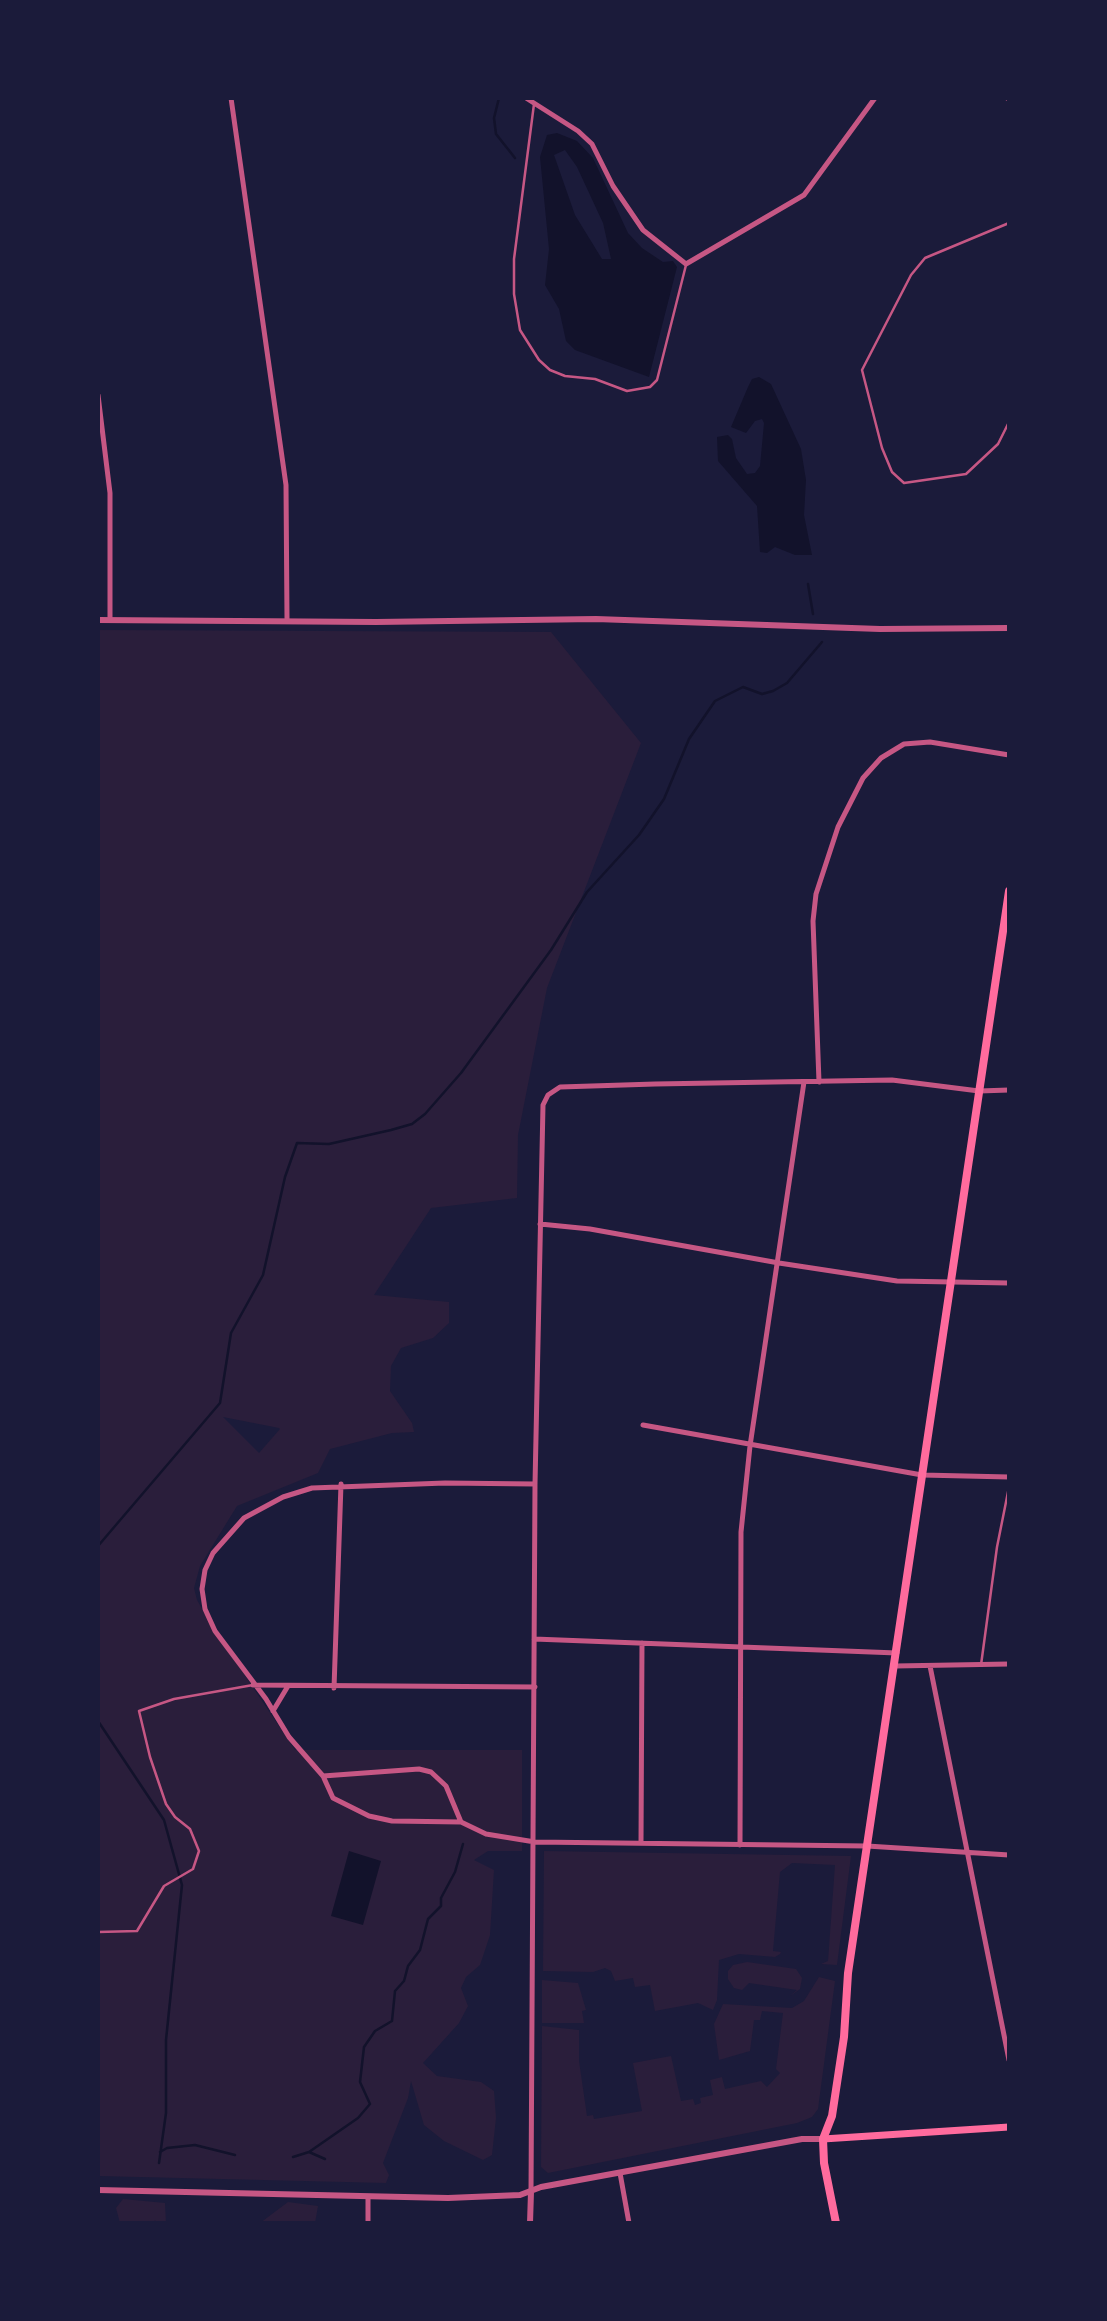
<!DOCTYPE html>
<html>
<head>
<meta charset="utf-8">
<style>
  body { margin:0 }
  #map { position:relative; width:1107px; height:2321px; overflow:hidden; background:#1b1b3a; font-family:Poppins,sans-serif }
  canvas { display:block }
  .frame { position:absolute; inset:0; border:100px solid #1b1b3a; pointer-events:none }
</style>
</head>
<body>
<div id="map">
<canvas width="1107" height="2321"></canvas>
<div class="frame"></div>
</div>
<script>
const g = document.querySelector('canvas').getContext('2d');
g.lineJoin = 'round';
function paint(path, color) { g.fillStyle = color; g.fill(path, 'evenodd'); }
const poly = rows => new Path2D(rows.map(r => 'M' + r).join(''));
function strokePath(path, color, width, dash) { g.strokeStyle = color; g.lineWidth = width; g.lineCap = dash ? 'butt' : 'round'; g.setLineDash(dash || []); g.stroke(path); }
paint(poly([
  [98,630,551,632,641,743,547,988,518,1135,517,1198,431,1208,374,1295,449,1302,449,1323,433,1338,401,1348,391,1366,390,1391,412,1423,414,1432,392,1433,330,1449,318,1473,237,1506,200,1566,194,1588,197,1600,215,1631,295,1750,522,1750,522,1851,488,1851,474,1860,494,1870,490,1935,480,1965,466,1977,461,1988,468,2006,459,2023,423,2063,437,2076,481,2082,494,2091,496,2118,492,2155,483,2160,444,2141,424,2125,411,2081,408,2098,383,2163,389,2175,386,2183,98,2176],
  [223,1417,279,1428,280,1429,259,1453],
  [544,1851,851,1856,837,1965,821,1964,828,1961,835,1865,792,1863,780,1872,773,1951,781,1952,780,1954,775,1957,739,1954,719,1960,717,2000,713,2010,698,2003,655,2011,650,1985,635,1987,633,1978,615,1981,611,1971,605,1968,593,1972,543,1971],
  [747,1962,796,1969,802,1978,800,1989,790,1996,797,1990,749,1983,742,1990,734,1988,728,1979,728,1971,733,1965],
  [819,1977,835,1981,818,2109,812,2117,797,2123,548,2173,541,2167,542,2026,579,2030,579,2061,587,2116,593,2115,594,2119,642,2111,633,2063,671,2056,681,2101,693,2099,695,2105,701,2103,700,2098,713,2095,710,2080,722,2077,725,2089,761,2081,767,2087,780,2073,776,2069,783,2013,762,2011,760,2020,754,2020,750,2051,719,2060,714,2024,723,2004,792,2008,804,2001],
  [542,1980,578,1983,586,2010,582,2011,584,2023,542,2023],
  [123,2199,165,2203,166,2223,120,2223,116,2208],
  [288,2202,318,2206,315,2223,260,2223]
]), '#2a1e3b');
paint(poly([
  [557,133,577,141,593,158,628,233,642,248,663,262,673,261,677,267,649,377,575,350,566,341,559,309,545,285,549,249,540,157,547,135],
  [565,150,577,167,603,223,611,259,602,259,575,215,554,155],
  [759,377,771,384,801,449,806,480,804,515,812,555,795,555,775,547,767,553,760,552,757,506,718,461,717,437,728,435,732,439,736,458,747,474,755,473,760,466,764,423,762,419,755,421,746,433,731,427,748,387,752,379],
  [349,1851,381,1861,363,1925,331,1916]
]), '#12122b');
strokePath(poly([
  [499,98,494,118,496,134,515,158],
  [808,584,813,614],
  [98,1546,220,1403,231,1333,263,1275,285,1177,297,1143,329,1144,391,1130,412,1124,425,1114,461,1073,551,950,587,892,639,835,664,799,689,739,715,701,743,687,762,694,773,691,787,683,822,642],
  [98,1721,164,1820,182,1885,166,2040,166,2113,159,2163],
  [160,2152,167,2148,195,2145,235,2155],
  [309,2152,358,2118,370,2104,360,2082,364,2047,375,2031,392,2021,395,1991,404,1981,408,1966,420,1950,428,1919,441,1906,441,1898,455,1872,463,1844],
  [293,2157,309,2152,325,2159],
  [155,2223,155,2222]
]), '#12122b', 2.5);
strokePath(poly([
  [534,104,514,259,514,294,520,330,539,360,550,370,565,376,595,379,627,391,650,387,657,380,686,265],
  [1009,223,925,258,911,275,862,370,882,448,892,472,904,483,966,474,998,444,1009,422],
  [981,1665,997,1547,1009,1487],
  [98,1932,137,1931,164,1886,193,1869,199,1851,190,1829,175,1817,166,1804,150,1757,139,1711,174,1699,253,1685]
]), '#c65784', 2.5);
strokePath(poly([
  [231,98,286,485,287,619],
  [526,98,578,131,592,144,613,186,643,230,686,264,804,195,875,98],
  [1007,98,1009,99],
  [98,395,110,493,110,620],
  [819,1082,813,921,816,894,838,827,863,778,881,758,904,744,930,742,1009,755],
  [540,1224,590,1229,779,1263,897,1281,1009,1283],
  [643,1425,922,1475,1009,1477],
  [535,1484,445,1483,312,1488,283,1497,244,1518,213,1553,205,1570,202,1589,205,1609,215,1631,266,1699,289,1737,323,1776,333,1798,369,1816,392,1821,461,1822,486,1834,535,1842,867,1846,1009,1855],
  [534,1639,897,1653],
  [895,1666,1009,1664],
  [930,1666,1009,2060],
  [253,1685,535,1687],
  [334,1688,341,1484],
  [273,1711,288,1686],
  [323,1776,419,1769,431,1772,446,1786,461,1822],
  [641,1843,642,1643],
  [740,1845,741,1532,750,1446,804,1082],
  [620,2173,629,2223],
  [531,2192,535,1484,543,1105,548,1095,560,1087,655,1084,892,1080,979,1091,1009,1090],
  [368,2223,368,2197]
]), '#c65784', 5);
strokePath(poly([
  [98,620,376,622,596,619,880,629,1009,628],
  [98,2190,448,2198,520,2195,541,2187,802,2139,823,2139],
  [530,2223,531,2192]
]), '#c65784', 6);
strokePath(poly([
  [823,2139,1009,2127]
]), '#ff6b9d', 7);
strokePath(poly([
  [836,2223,824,2163,823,2139,832,2116,844,2037,848,1973,1009,891]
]), '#ff6b9d', 8);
</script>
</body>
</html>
